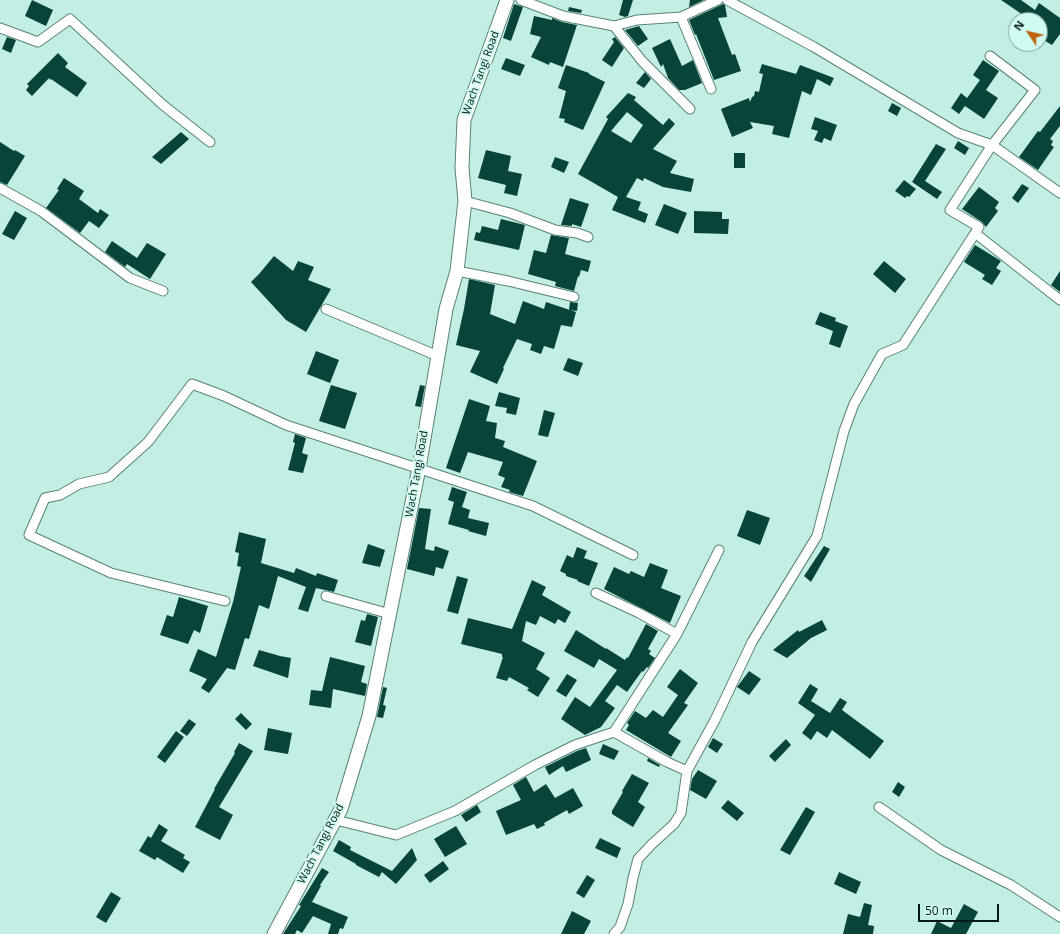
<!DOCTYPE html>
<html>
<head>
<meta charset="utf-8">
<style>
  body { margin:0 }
  #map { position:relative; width:1060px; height:934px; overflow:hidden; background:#c2eee3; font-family:"Open Sans",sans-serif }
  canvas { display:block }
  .north { position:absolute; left:1008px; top:12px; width:40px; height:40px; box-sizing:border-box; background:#cffbf0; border:1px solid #7fa098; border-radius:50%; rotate:305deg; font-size:11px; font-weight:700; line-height:16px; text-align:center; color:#081815 }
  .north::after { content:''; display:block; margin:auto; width:14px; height:18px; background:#be620b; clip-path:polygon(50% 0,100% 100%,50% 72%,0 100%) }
  .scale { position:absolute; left:918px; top:904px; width:81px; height:18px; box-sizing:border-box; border:2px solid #081815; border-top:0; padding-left:5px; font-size:12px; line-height:14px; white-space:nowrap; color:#081815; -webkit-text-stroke:3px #cffbf0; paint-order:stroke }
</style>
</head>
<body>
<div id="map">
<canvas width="1060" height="934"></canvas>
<div class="north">N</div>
<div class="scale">50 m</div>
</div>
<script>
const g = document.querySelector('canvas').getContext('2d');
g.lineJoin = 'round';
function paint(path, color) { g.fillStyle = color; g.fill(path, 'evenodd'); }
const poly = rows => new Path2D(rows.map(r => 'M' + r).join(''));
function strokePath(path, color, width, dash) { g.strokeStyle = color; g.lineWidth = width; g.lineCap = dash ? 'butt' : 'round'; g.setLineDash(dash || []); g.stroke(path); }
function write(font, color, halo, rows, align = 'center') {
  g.font = font + ' "Open Sans",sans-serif'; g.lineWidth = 4; g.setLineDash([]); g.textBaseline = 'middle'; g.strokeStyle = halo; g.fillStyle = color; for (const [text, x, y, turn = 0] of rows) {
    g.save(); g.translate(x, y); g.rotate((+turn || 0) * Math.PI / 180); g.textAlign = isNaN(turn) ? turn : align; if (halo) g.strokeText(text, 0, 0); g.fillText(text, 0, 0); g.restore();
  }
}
paint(poly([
  [32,0,53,10,46,26,25,16],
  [623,0,633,0,628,16,625,17,619,15],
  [690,0,704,0,689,7],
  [1001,0,1021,0,1035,10,1039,3,1060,18,1060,34,1052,45,1040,38,1040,20,1028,20,1029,19],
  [514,4,523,7,511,41,503,38],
  [723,4,725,5,727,17,718,18,732,55,735,54,741,71,714,80,696,34,695,35,689,20],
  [569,7,582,10,581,13,568,11],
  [534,16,552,20,552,18,562,22,577,25,563,67,550,62,549,65,531,57,541,37,530,34],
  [639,26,648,39,638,46,625,30],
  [7,37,16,40,11,53,2,49],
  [615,37,624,48,612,67,602,60,614,42,612,39],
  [670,39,682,66,693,60,702,83,685,90,679,90,668,78,663,64,661,67,652,48],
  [58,53,68,63,65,67,87,83,77,97,51,79,50,80,49,78,32,96,26,90,29,86,27,84],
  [506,58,525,65,520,76,501,69],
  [983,60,999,71,986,90,998,98,984,119,965,106,959,114,951,108,961,93,967,98,980,80,973,75],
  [762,64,796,74,800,65,834,78,830,86,817,79,811,95,802,91,789,138,772,134,774,126,750,122,753,128,732,137,721,109,749,98,750,102,752,97,754,96,755,91,759,92,763,74,759,73],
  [566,65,589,73,589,74,605,82,583,130,564,122,565,119,559,118,566,91,558,88],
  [645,72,651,79,644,88,636,83],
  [628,93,636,97,634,100,663,125,669,118,675,124,653,149,677,161,670,173,694,179,691,192,663,187,644,178,643,181,637,178,626,197,641,202,638,210,648,214,645,223,612,210,618,197,578,174,608,119,606,117],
  [627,112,643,125,631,143,611,131],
  [892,103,901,108,897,116,888,111],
  [1060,106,1060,126,1050,139,1053,141,1051,145,1054,147,1038,170,1019,157,1038,131,1040,132],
  [815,117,837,125,831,141,824,138,822,143,814,140,818,131,811,129],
  [181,132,189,139,161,164,152,157],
  [958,141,969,148,965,155,954,148],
  [0,142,14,151,15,150,25,156,7,185,0,182],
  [936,144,946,149,925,181,942,192,937,199,912,182],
  [486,150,511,156,508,171,522,174,517,196,504,193,506,185,478,178],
  [734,153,745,153,745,168,734,168],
  [555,157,569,162,564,173,551,167],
  [64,178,84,191,79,199,98,213,100,209,109,215,99,228,89,221,80,233,46,208,59,190,57,189],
  [904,180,916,189,909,197,907,196,905,198,895,191],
  [1022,184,1029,188,1018,203,1012,198],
  [979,187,999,202,995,208,998,211,986,227,982,222,962,209],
  [570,198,589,204,581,227,572,224,572,226,561,225],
  [664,204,687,213,678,234,655,225],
  [15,211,27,218,14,240,2,234],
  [694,211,722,212,722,219,729,219,728,234,694,233],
  [501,219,525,225,519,250,474,240,476,232,480,233,482,226,498,230],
  [551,235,569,238,565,254,591,261,588,272,581,270,579,277,578,276,574,291,555,286,556,282,528,274,534,250,546,253],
  [112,241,137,258,147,243,166,254,150,279,127,264,125,267,105,252],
  [975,245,1001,261,996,268,1001,271,992,285,982,279,985,275,964,262],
  [274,256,293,271,298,261,314,267,308,280,331,289,306,332,286,320,251,282,259,274],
  [884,261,906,279,895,293,873,274],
  [1060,271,1060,292,1051,285],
  [469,279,495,285,490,314,515,324,523,301,544,309,546,302,576,312,572,327,561,325,554,349,544,346,541,354,530,350,532,344,517,339,503,368,504,369,497,384,470,372,480,351,456,345,464,309],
  [570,302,578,303,577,311,569,310],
  [820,312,836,318,835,321,848,326,840,348,829,344,833,331,815,324],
  [316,351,339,360,330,383,307,374],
  [568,358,583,363,578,376,563,370],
  [331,385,357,393,345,429,319,421],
  [420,385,425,386,421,407,415,406],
  [499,392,520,398,516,415,506,413,507,408,495,406],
  [469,399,490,406,486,421,497,423,495,438,505,441,503,447,537,461,523,496,509,492,510,490,501,487,505,478,498,475,503,462,468,452,460,473,446,468],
  [544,410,555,413,548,437,538,435],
  [295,434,306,438,302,453,308,455,303,473,288,470,295,443,293,442],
  [452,487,467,492,462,507,470,510,468,518,489,523,486,536,468,531,469,530,448,524,454,502,448,500],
  [419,508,431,509,425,549,434,551,435,546,449,551,443,569,436,567,434,576,407,569],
  [747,510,770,518,760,545,737,536],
  [239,532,266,539,261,563,294,573,296,568,316,576,317,573,338,580,334,592,316,588,308,612,298,609,306,587,278,576,269,609,259,605,249,639,245,638,235,670,227,668,209,693,201,688,207,679,189,671,198,649,216,657,233,602,241,567,237,566,239,553,235,552],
  [368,544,385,550,380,567,362,563],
  [824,546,830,549,811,582,804,576],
  [577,547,587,551,584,558,598,563,589,586,577,581,578,580,566,576,566,574,560,571,567,555,573,558],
  [650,563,668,570,661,588,681,596,670,623,604,589,614,567,629,574,631,571,644,577],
  [457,576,468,579,458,614,447,611],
  [532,580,546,587,542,595,571,612,565,623,558,619,555,624,540,616,536,625,526,621,522,641,545,653,536,669,550,678,538,697,527,690,529,688,509,677,507,681,496,678,503,657,502,657,502,654,461,644,468,618,512,629],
  [179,597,208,606,200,633,194,630,188,644,160,635,167,615,173,617],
  [367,614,378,617,371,646,355,642,361,620,365,621],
  [822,620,827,630,811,638,787,658,773,650,798,630,799,632],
  [646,624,658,631,648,649,651,651,649,654,655,658,648,668,647,667,643,672,642,671,627,692,617,685,605,701,615,708,601,727,585,735,561,719,575,697,590,707,617,670,599,659,594,668,564,651,576,630,606,649,606,648,625,660,627,657,628,658],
  [259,650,280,656,291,658,288,678,253,666],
  [330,657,365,666,361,682,367,684,365,696,333,689,331,708,309,705,311,690,322,691],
  [680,669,698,683,684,703,688,705,668,733,681,741,671,757,626,730,629,725,627,723,635,711,646,718,653,710,663,717,678,695,667,687],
  [749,671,761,679,749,695,737,687],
  [567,674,577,680,566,697,556,691],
  [810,684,818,689,811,701,830,713,840,698,847,702,842,710,884,741,870,759,832,730,827,738,817,731,811,740,802,733,815,715,798,703],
  [383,687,387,688,383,705,386,706,383,718,377,717],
  [241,713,252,724,246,730,235,719],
  [189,719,196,724,187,736,180,731],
  [268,728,292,733,288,754,264,750],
  [176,731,184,737,165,763,157,757],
  [713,738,723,744,717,753,708,747],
  [786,739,791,745,775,762,769,756],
  [239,743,253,751,219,807,233,815,220,840,195,827,215,789,214,789,235,753,234,752],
  [603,744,619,751,614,760,599,754],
  [586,748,591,760,566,772,563,766,549,775,545,767,577,751],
  [648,758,660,765,659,767,647,761],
  [698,770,717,781,706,799,690,790,692,779],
  [632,774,649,783,638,802,645,807,633,827,612,814,612,811,623,792,622,791],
  [526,777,534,792,546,784,555,798,573,788,583,806,569,814,567,810,544,823,545,825,537,829,534,824,506,835,496,811,521,800,513,785],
  [898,782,905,787,899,797,892,792],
  [728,800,744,813,737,821,721,808],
  [477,805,481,812,466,822,461,815],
  [806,807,815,812,790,855,780,850],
  [159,824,168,830,161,841,185,855,183,858,190,862,183,873,157,857,155,860,139,851,148,836,151,838],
  [456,826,467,844,445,857,434,839],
  [600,838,621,848,617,858,595,848],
  [339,840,351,847,350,850,392,871,412,848,417,860,396,884,382,872,379,877,356,865,356,864,333,851],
  [443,861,449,869,430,883,424,875],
  [322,868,329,872,320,885,321,886,312,902,348,917,343,929,340,928,338,934,328,934,331,924,313,916,302,933,297,930,295,934,283,934,301,906,299,905],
  [839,872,861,882,856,894,834,884],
  [587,875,595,880,584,898,576,893],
  [111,892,121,898,106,923,96,917],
  [864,903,872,905,868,925,874,926,873,934,843,934,848,914,860,917],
  [964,904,978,912,966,934,931,934,937,921,951,928],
  [572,911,591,921,584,934,561,934]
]), '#08443a');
const minor = poly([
  [521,0,563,16,614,26,637,20,681,17,718,0],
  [727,0,814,47,958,133,992,145,1060,193],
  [681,17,711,89],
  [614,26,642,61,690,109],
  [0,28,38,42,70,19,163,105,210,142],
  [0,188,41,211,130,278,163,291],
  [465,201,510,213,555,230,577,233,588,237],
  [975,233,1060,300],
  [457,271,508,281,574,297],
  [326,309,438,356],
  [596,593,639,613,677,634],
  [326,596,390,614],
  [225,601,111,573,29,535,45,498,60,495,79,484,109,477,148,442,192,384,224,396,286,425,533,506,633,555],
  [614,732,677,634,719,550],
  [879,807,941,850,1011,885,1060,917],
  [336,820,396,835,455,811,535,765,575,745,614,732,667,762,687,771,715,720,752,642,817,536,844,431,854,404,882,354,903,345,979,227,950,210,992,145,1035,90,990,56],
  [614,934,620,927,628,904,633,878,638,859,651,845,674,824,681,813,687,771]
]);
const secondary = poly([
  [274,934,341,809,369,716,419,468,446,309,457,271,465,201,462,168,464,120,507,0]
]);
strokePath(minor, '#598178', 11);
strokePath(secondary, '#598178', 15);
strokePath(minor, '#fff', 9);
strokePath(secondary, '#fff', 13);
write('11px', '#081815', '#cffbf0', [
  ["Wach Tangi Road",481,73,-70],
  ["Wach Tangi Road",417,474,-80],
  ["Wach Tangi Road",321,844,-63]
]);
</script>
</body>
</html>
